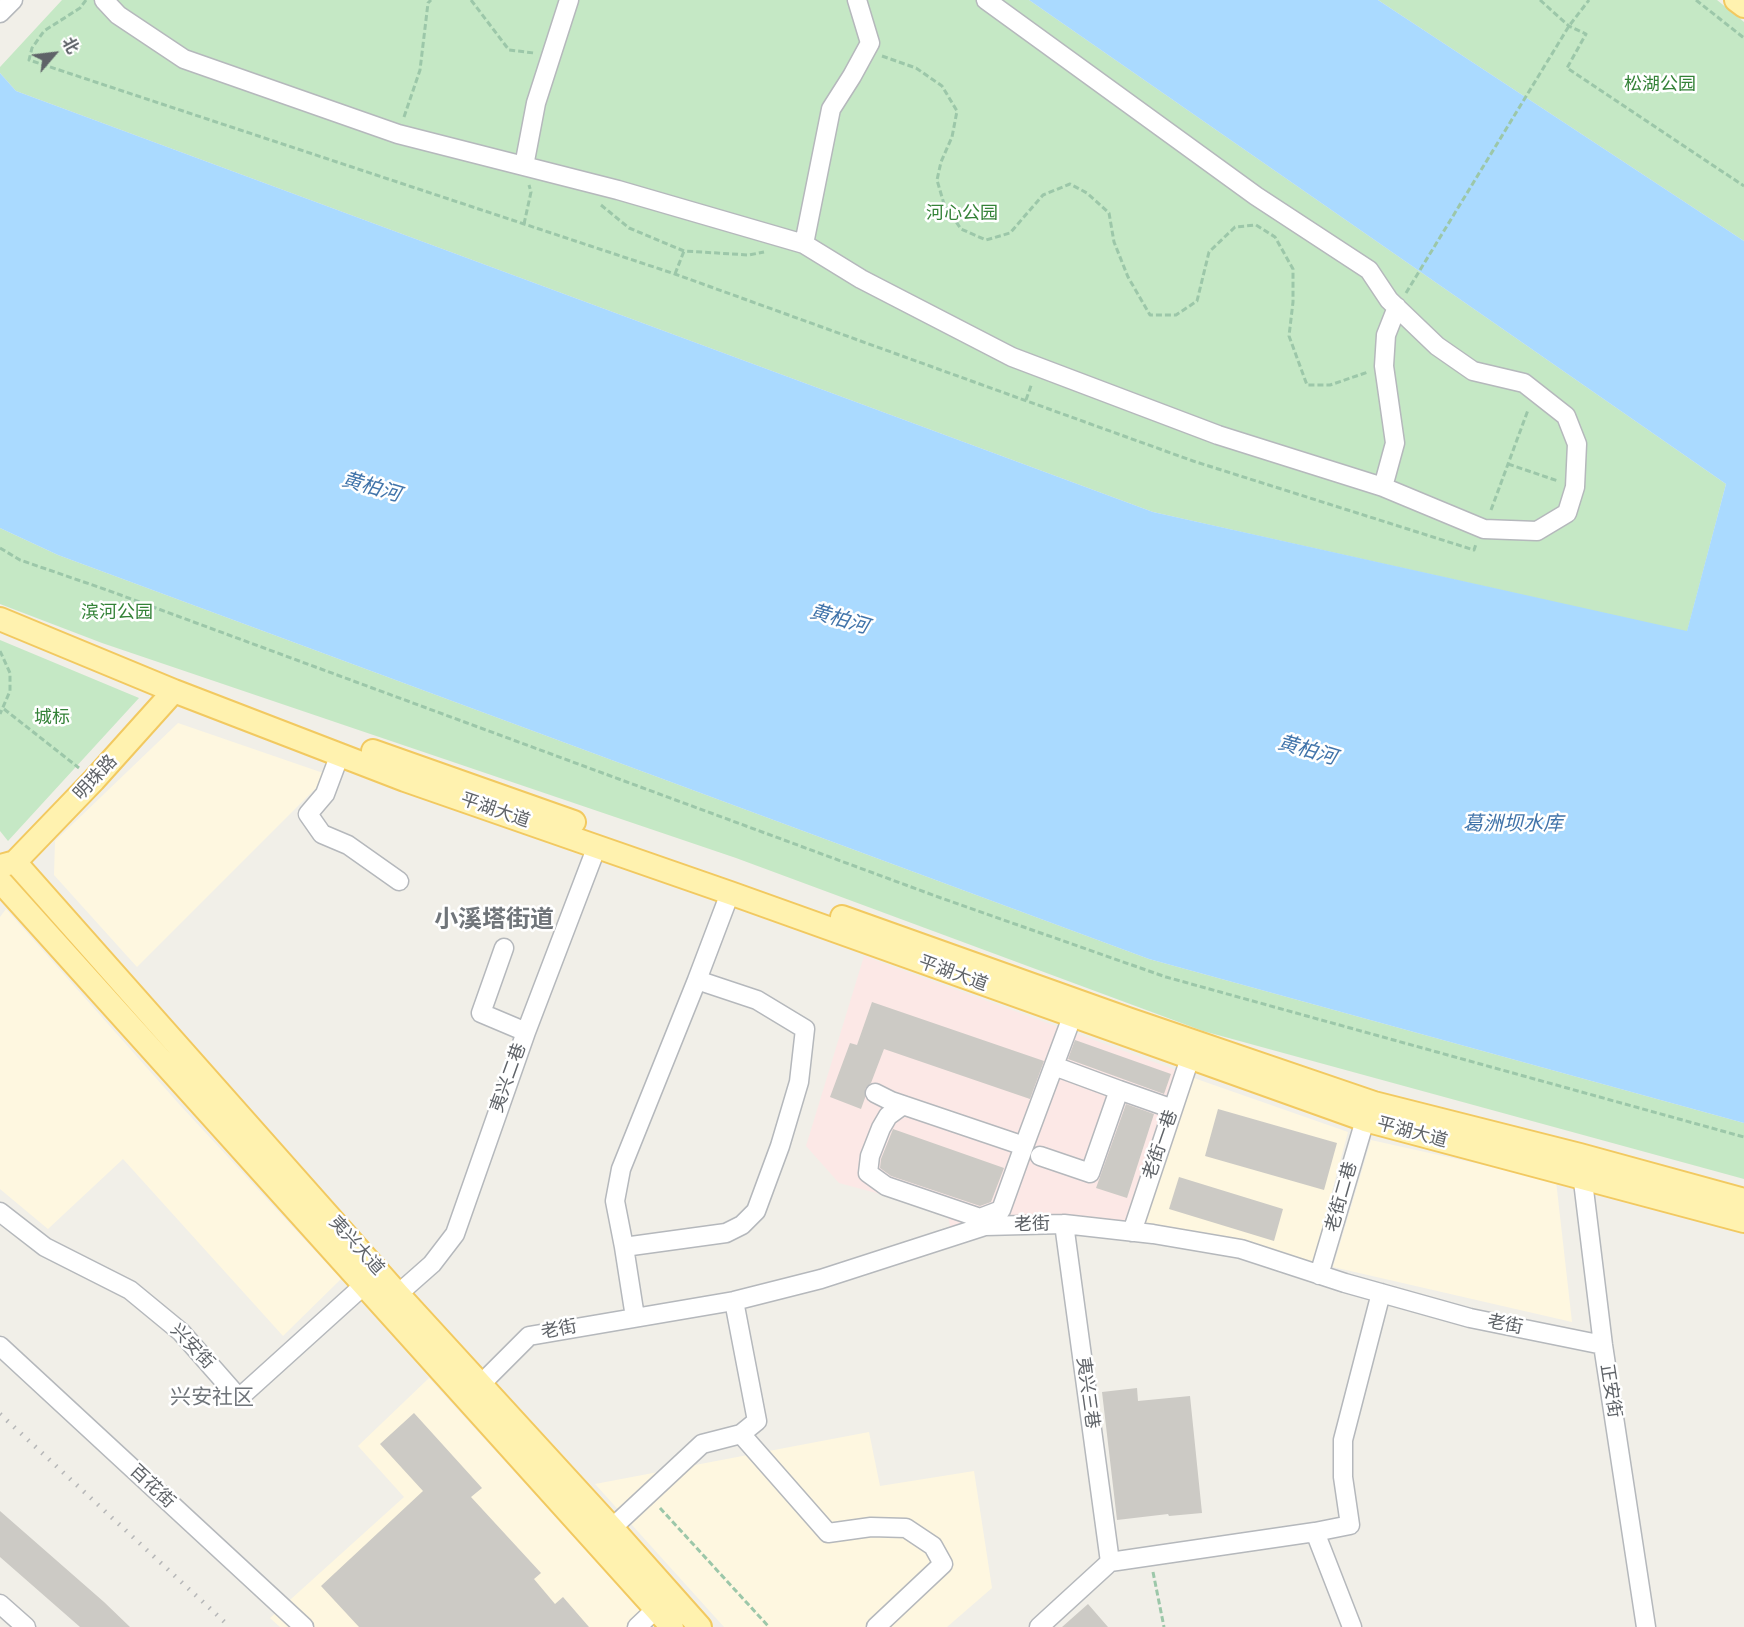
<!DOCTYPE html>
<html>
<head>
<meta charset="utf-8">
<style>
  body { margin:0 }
  #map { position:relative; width:1744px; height:1627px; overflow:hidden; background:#f1efe8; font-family:Signika,"Noto Sans SC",sans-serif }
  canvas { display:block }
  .north { position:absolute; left:24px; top:24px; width:60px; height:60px; -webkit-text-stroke:4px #fff; paint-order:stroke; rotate:62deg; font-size:16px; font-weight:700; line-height:24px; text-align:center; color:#5f6368 }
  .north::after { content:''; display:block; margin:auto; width:21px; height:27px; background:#5f6368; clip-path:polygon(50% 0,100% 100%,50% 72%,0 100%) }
</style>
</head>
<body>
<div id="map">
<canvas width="1744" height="1627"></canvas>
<div class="north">北</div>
</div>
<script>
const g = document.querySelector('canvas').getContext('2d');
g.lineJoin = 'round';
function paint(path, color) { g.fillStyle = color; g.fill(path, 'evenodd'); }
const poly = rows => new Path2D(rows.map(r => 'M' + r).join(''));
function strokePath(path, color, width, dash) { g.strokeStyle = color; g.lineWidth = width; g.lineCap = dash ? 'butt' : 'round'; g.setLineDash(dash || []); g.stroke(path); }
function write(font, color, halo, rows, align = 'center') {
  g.font = font + ' Signika,"Noto Sans SC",sans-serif'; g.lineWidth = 5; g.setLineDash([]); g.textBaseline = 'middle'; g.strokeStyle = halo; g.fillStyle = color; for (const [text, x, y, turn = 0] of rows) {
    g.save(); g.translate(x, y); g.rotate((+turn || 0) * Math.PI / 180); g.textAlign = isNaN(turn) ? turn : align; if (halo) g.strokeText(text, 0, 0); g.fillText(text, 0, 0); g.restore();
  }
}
paint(poly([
  [178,723,329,775,137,967,54,875,55,841],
  [6,909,179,1104,341,1279,283,1336,123,1159,48,1229,0,1189,0,917],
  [1191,1077,1348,1132,1313,1262,1142,1225],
  [1371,1140,1556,1181,1572,1322,1333,1267],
  [429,1378,642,1612,626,1627,280,1627,270,1618,404,1497,358,1446],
  [869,1432,880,1486,974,1471,992,1588,947,1627,724,1627,595,1484]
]), '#fef7e0');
paint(poly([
  [864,956,1176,1070,1127,1222,1061,1217,951,1230,947,1212,839,1183,806,1146]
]), '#fce8e6');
paint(poly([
  [62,0,1029,0,1726,484,1687,632,1153,512,16,91,0,73,0,67],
  [1378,0,1717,0,1744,22,1744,241],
  [0,528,58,555,1149,959,1744,1123,1744,1179,1203,1031,736,858,102,643,0,604],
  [0,640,139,698,8,841,0,831]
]), '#c5e8c5');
paint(poly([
  [1029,0,1378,0,1744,241,1744,1123,1149,959,58,555,0,528,0,73,16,91,1153,512,1687,631,1726,484]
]), '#aadaff');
paint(poly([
  [872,1002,1044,1061,1030,1099,884,1049,871,1083,865,1089,865,1098,861,1109,830,1097,850,1043,857,1045],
  [1075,1040,1171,1074,1164,1094,1068,1059],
  [1126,1104,1154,1114,1127,1198,1096,1188],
  [1218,1109,1337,1143,1324,1190,1205,1156],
  [893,1129,1004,1168,991,1202,980,1206,891,1176,880,1168,881,1159],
  [1179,1177,1283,1209,1274,1241,1169,1209],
  [1137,1388,1138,1401,1190,1396,1202,1513,1169,1516,1168,1514,1117,1520,1102,1392],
  [414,1413,482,1488,471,1497,541,1573,534,1579,555,1604,563,1597,589,1627,359,1627,321,1586,423,1491,380,1444],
  [0,1511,104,1602,130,1627,80,1627,0,1557],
  [1088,1604,1108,1627,1062,1627]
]), '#cccac5');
const minor = poly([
  [104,0,118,15,184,59,398,134,618,190,804,244,861,279,1012,357,1218,435,1383,487,1484,529,1537,531,1567,513,1575,487,1577,444,1566,416,1524,383,1473,371,1437,346,1389,300,1369,270,1256,196,986,0],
  [0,13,13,0],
  [524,166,536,103,569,0],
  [804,244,831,109,852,76,870,43,857,0],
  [1383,487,1395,443,1384,366,1386,335,1397,307],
  [340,754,325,794,308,814,322,834,348,845,399,881],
  [504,948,481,1013,526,1032],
  [1119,1090,1173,1109],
  [875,1093,891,1101,1024,1146,1072,1017],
  [903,1105,888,1116,881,1128,870,1156,868,1173,886,1186,980,1218,1001,1210,1024,1146],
  [1040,1156,1090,1173,1119,1090,1054,1066],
  [1581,1165,1603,1345,1646,1627],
  [0,1212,45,1247,130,1290,181,1332,239,1398,363,1286],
  [1132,1232,1190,1058],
  [624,1247,615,1201,621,1169,697,980],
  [1319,1275,1365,1120],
  [398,1294,432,1264,455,1234,526,1032,597,846],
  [734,1301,757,1421,741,1434],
  [635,1317,624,1247,726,1233,742,1225,756,1211,780,1146,799,1082,805,1029,757,1000,697,980,730,893],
  [0,1346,304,1627],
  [480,1385,529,1336,734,1301,821,1279,985,1226,1064,1224,1153,1234,1241,1249,1345,1283,1470,1318,1603,1345],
  [612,1528,702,1444,741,1434,828,1533,871,1527,906,1528,933,1546,943,1564,876,1627],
  [1315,1532,1350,1525,1343,1477,1343,1440,1381,1293],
  [1110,1562,1315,1532,1352,1627],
  [0,1604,26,1627],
  [637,1627,656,1609],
  [1039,1627,1110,1562,1064,1224]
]);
const major = poly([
  [1736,0,1744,6],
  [0,619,174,691,405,780,730,893,1365,1120,1744,1221],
  [373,751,574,822],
  [15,862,398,1294,612,1528,700,1627],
  [1,866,15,862,94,780,174,691],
  [0,881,672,1627],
  [842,917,1128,1019,1374,1103,1580,1155,1744,1200]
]);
strokePath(minor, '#b5b8bc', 21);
strokePath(major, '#f2c960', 26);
strokePath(poly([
  [86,0,80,8,44,31,32,48,29,60,675,274,1193,461,1474,550,1476,544],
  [471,0,509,50,534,53],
  [1540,0,1569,26,1586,34,1567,68,1744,186],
  [1696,0,1744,38],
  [882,56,916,68,942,86,957,111,952,137,941,162,937,180,944,204,961,229,986,240,1010,233,1043,195,1070,184,1087,193,1109,213,1114,242,1128,277,1150,315,1176,315,1197,301,1209,252,1235,227,1256,225,1275,237,1293,269,1293,302,1289,336,1307,385,1330,385,1368,372],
  [404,117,420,70,428,3,431,0],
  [601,205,629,228,684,251,749,255,764,252],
  [524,224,531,192,529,185],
  [675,274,684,251],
  [1406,293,1569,26,1589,0],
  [1026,400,1032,383],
  [1508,464,1558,481],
  [1491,510,1528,410],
  [0,548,20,560,107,590,941,898,1166,977,1744,1137],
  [0,651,10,673,10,691,0,714],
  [4,709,79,768],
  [660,1508,769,1627],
  [1153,1572,1164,1627]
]), '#9cc7a9', 3, [6, 3]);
strokePath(minor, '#fff', 18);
strokePath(major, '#fff2af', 22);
strokePath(poly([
  [0,1414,230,1627]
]), '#b6b7b8', 4.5, [1.5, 8]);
write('18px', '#348238', '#fff', [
  ["松湖公园",1660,85],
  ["河心公园",962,214],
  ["滨河公园",117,613],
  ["城标",52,718]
]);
write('18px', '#5f6368', '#fff', [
  ["明珠路",96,778,-47],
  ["平湖大道",495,811,19],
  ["平湖大道",953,974,20],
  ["夷兴二巷",509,1078,-70],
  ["平湖大道",1412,1133,15],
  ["老街一巷",1161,1145,-71],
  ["老街二巷",1342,1197,-74],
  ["老街",1032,1225,-2],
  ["夷兴大道",356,1246,48],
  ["老街",1505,1325,11],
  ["老街",559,1330,-11],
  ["兴安街",192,1347,46],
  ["正安街",1610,1391,81],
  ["夷兴三巷",1087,1393,82],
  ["百花街",152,1487,43]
]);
write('italic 20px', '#4174aa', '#fff', [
  ["黄柏河",371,488,16],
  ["黄柏河",839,620,16],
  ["黄柏河",1307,751,16],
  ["葛洲坝水库",1513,825]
]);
write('21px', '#70757a', '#fff', [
  ["兴安社区",212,1398]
]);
write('bold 24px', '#70757a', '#fff', [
  ["小溪塔街道",494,921]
]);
</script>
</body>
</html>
